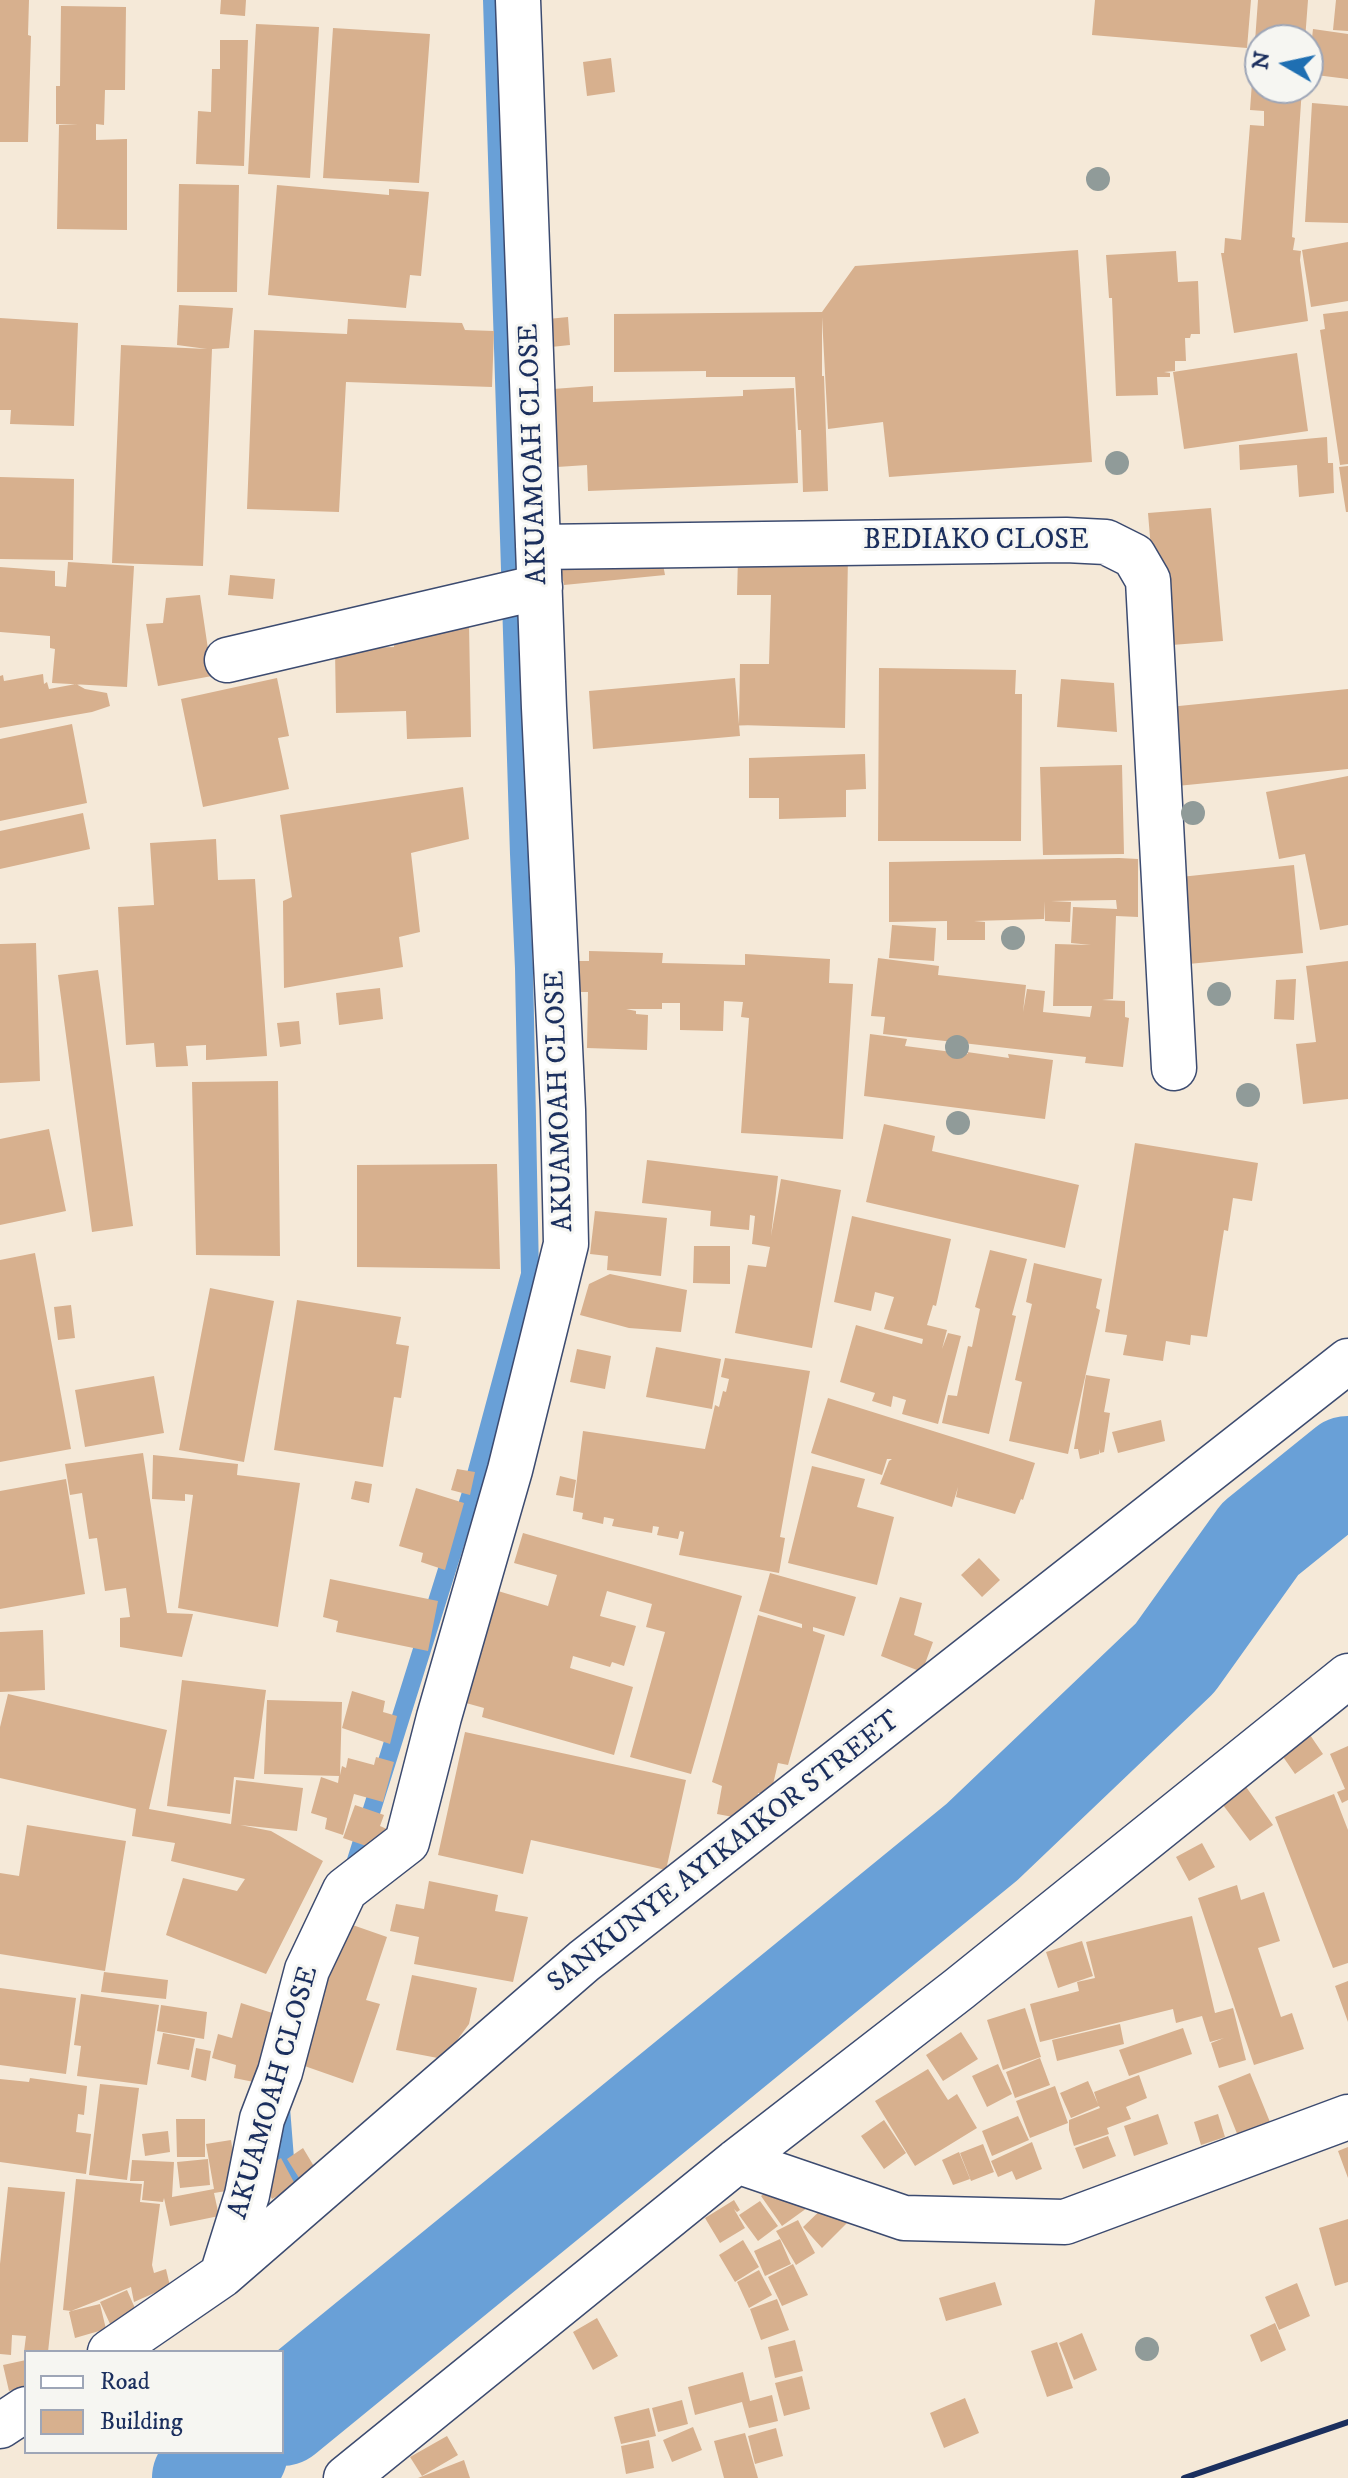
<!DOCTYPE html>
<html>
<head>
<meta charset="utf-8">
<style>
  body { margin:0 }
  #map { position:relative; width:1348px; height:2478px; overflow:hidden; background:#f5e9d8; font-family:"IM FELL DW Pica",serif }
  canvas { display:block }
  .legend { position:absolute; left:24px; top:2350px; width:260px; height:104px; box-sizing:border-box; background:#f6f6f2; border:2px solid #9ea6b7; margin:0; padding:10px 14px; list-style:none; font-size:24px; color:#1b2f5e }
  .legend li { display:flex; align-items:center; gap:16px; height:40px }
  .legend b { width:40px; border:2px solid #9ea6b7 }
  .north { position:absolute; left:1244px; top:24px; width:80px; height:80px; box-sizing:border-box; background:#f6f6f2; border:2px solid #9ea6b7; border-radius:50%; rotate:279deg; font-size:22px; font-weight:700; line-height:32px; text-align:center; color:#1b2f5e }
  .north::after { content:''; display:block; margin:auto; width:28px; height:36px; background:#1f6fb2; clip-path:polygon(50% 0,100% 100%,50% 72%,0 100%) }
</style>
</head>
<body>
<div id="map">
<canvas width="1348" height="2478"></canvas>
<ul class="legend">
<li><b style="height:10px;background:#fff"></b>Road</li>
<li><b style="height:22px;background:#d7b08e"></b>Building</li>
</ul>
<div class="north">N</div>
</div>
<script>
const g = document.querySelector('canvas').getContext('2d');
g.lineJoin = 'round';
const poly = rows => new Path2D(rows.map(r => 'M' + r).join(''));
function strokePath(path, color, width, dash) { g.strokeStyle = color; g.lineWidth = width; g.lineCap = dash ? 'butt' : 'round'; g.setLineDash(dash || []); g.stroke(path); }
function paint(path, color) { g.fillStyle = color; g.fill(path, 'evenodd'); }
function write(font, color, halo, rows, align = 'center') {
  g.font = font + ' "IM FELL DW Pica",serif'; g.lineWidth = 6; g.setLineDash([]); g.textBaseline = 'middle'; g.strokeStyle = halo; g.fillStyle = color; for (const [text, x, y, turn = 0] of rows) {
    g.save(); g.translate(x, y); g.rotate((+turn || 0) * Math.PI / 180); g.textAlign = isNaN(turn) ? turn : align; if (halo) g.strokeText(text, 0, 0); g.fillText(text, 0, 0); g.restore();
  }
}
strokePath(poly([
  [353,1870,471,1493,530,1274,524,968,519,854,492,0],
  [281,2108,285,2159,295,2178]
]), '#69a0d7', 18);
strokePath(poly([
  [282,2414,982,1842,1175,1658,1260,1539,1348,1468],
  [204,2478,236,2452]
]), '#69a0d7', 104);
paint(poly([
  [0,0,29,0,28,35,31,36,28,142,0,142],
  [221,0,246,0,245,16,220,14],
  [1095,0,1251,0,1247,48,1092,35],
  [1258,0,1308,0,1305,40,1260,40,1260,88,1302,88,1292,237,1295,238,1293,250,1301,251,1300,260,1308,321,1234,333,1221,253,1224,253,1225,238,1241,240,1250,125,1264,126,1264,111,1250,110],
  [1336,0,1348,0,1348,31,1333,30],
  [61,6,126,7,125,90,105,90,104,125,96,124,96,140,127,139,127,230,57,229,59,125,78,125,56,124,56,86,60,86],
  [256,24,319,27,310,178,248,174],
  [333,28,430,34,419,183,323,178],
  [1313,29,1348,34,1348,79,1308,74],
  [220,40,248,40,244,166,196,164,198,111,211,112,212,69,220,69],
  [611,58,615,92,587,96,583,62],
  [1312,103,1348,106,1348,223,1305,222],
  [179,184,239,185,237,292,177,292],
  [277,185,389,195,389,189,429,192,421,276,410,275,406,308,268,295],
  [1348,242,1348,301,1311,307,1302,250],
  [1078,250,1092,462,889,477,883,422,828,429,822,317,822,376,824,376,828,491,803,492,801,430,798,430,795,377,706,377,706,371,614,372,614,314,822,312,855,266],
  [1176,251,1178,282,1198,281,1200,334,1191,334,1190,338,1185,338,1186,361,1175,361,1175,371,1164,372,1170,373,1170,377,1157,377,1158,395,1116,396,1112,298,1109,298,1106,255],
  [179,305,233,308,229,348,212,349,203,566,112,563,121,345,207,349,177,345],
  [1348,311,1348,464,1340,465,1320,330,1325,329,1323,314],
  [568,317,570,345,551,347,548,319],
  [0,318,78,323,74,426,10,424,11,410,0,410],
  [348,319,462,323,465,330,494,331,492,387,346,382,339,512,247,509,254,330,347,334],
  [1297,353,1308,431,1184,449,1173,372],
  [593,386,593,402,743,396,743,390,794,388,798,483,588,491,587,465,557,467,553,389],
  [1327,437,1328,463,1333,463,1334,493,1299,497,1297,465,1240,470,1239,445],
  [1348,466,1348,512,1346,512,1339,467],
  [0,477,74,479,73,560,0,559],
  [1211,508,1223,641,1159,646,1148,513],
  [661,554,665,575,564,585,560,565],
  [848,556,845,728,739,725,740,664,769,664,771,595,737,595,738,558],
  [68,562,134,566,127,687,52,683,55,649,50,648,50,636,0,632,0,567,55,571,55,586,66,587],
  [230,575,275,579,273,599,228,595],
  [200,595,212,676,158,686,146,624,163,623,166,598],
  [469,624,471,737,407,739,406,711,336,713,335,649,394,647,395,625],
  [879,668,1016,670,1015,694,1022,694,1021,841,878,841],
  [43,674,44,684,47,682,49,689,76,684,85,689,107,693,110,706,92,712,0,728,0,676,3,675,4,681],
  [277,678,289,736,278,738,289,789,203,807,181,699],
  [735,678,740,736,593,749,589,691],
  [1061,679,1114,683,1117,732,1057,727],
  [1348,689,1348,769,1167,787,1159,708],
  [72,724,87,803,0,821,0,739],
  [865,754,866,789,846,790,846,817,779,819,779,798,749,798,749,758],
  [1122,765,1124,854,1043,855,1040,767],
  [1348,776,1348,925,1320,930,1305,854,1279,859,1266,792],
  [463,787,469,839,411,853,420,932,399,937,403,967,284,988,283,901,292,897,280,815],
  [83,813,90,849,0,869,0,831],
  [216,839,218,880,255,879,267,1056,206,1060,206,1045,186,1046,188,1066,156,1067,154,1043,126,1045,118,907,154,905,150,843],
  [1119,858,1138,859,1138,917,1116,916,1113,999,1102,1000,1125,1001,1125,1017,1129,1018,1123,1067,1085,1063,1086,1057,883,1034,885,1017,871,1016,878,958,939,966,938,975,1026,985,1023,1012,1027,989,1045,991,1043,1012,1090,1017,1092,1006,1053,1006,1055,944,1091,945,1071,943,1073,907,1117,909,1116,900,1051,901,1071,902,1070,922,1045,921,1044,901,1044,919,974,921,985,922,985,940,947,940,947,921,889,922,889,862],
  [1294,865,1303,953,1178,965,1171,878],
  [892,925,936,928,934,961,889,958],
  [36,943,40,1081,0,1083,0,944],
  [589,951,663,953,662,963,745,965,745,954,830,959,829,983,853,984,843,1139,741,1133,749,1018,741,1017,743,1002,724,1001,723,1031,680,1030,680,1003,662,1003,662,1009,626,1009,636,1011,636,1014,648,1015,647,1050,587,1048,588,992,571,992,575,961,589,961],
  [1348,961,1348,1099,1303,1104,1296,1044,1316,1042,1306,966],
  [98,970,133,1226,92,1232,58,975],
  [1296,979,1294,1020,1274,1019,1276,980],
  [380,988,383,1019,339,1025,336,993],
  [299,1021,301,1044,280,1047,277,1023],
  [870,1034,907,1039,905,1046,968,1054,967,1052,1009,1058,1008,1054,1053,1060,1045,1119,864,1096],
  [278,1081,280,1256,196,1255,192,1082],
  [884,1124,935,1136,932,1151,1079,1185,1065,1248,866,1202],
  [49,1129,66,1211,0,1225,0,1139],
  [1135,1143,1258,1163,1252,1201,1233,1198,1228,1231,1224,1230,1207,1337,1191,1335,1190,1345,1166,1341,1163,1361,1123,1355,1127,1335,1105,1332],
  [647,1160,778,1176,771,1236,781,1179,841,1190,812,1348,735,1333,748,1265,766,1267,770,1247,752,1244,755,1216,750,1215,749,1230,710,1226,711,1211,642,1203],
  [497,1164,500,1269,357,1267,357,1165],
  [595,1211,667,1218,661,1276,607,1270,608,1256,590,1254],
  [852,1216,951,1239,936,1306,933,1305,927,1325,947,1330,942,1349,948,1333,961,1336,938,1424,902,1414,906,1400,893,1396,891,1407,872,1401,875,1393,840,1382,856,1325,922,1344,923,1339,884,1329,894,1297,875,1292,871,1311,834,1302],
  [694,1246,730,1246,730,1284,693,1283],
  [990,1250,1027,1259,1012,1315,1016,1316,989,1434,942,1423,948,1395,957,1396,968,1346,972,1347,980,1309,975,1307],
  [35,1253,71,1449,0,1462,0,1260],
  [1034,1263,1102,1279,1096,1308,1100,1310,1068,1454,1009,1441,1022,1382,1015,1380,1032,1304,1026,1302],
  [610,1274,687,1290,681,1332,629,1328,580,1315,589,1284],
  [210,1288,274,1301,244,1462,179,1450],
  [297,1300,401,1317,396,1344,409,1346,401,1398,394,1397,383,1467,274,1450],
  [71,1305,75,1338,58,1340,54,1307],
  [656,1347,721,1359,712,1409,646,1397],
  [577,1349,611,1356,605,1389,570,1382],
  [725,1358,810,1371,780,1537,785,1538,779,1573,679,1555,684,1532,680,1531,678,1539,657,1535,659,1527,653,1526,652,1533,612,1526,614,1519,604,1517,603,1524,582,1519,583,1513,573,1511,583,1431,705,1449,715,1405,719,1407,723,1391,726,1392,729,1379,721,1377],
  [1086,1375,1110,1379,1104,1412,1110,1413,1104,1452,1100,1453,1100,1449,1099,1454,1080,1459,1078,1449,1074,1449],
  [154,1376,164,1433,85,1447,75,1390],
  [828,1398,1035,1463,1023,1500,1021,1499,1015,1514,956,1497,958,1487,952,1507,880,1484,889,1461,892,1459,887,1459,882,1475,811,1453],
  [1161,1420,1165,1441,1118,1453,1112,1432],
  [143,1453,167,1613,193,1614,182,1657,120,1647,120,1618,130,1617,126,1588,105,1591,97,1538,89,1539,82,1493,70,1495,65,1464],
  [153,1455,238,1464,237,1475,300,1483,278,1627,178,1608,193,1495,185,1494,185,1501,152,1499],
  [812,1466,865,1479,857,1507,894,1517,877,1585,788,1563],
  [457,1469,475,1472,470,1495,451,1490],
  [560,1476,576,1480,573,1498,556,1495],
  [66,1479,85,1594,0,1609,0,1491],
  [355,1481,372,1484,369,1503,351,1499],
  [416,1488,464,1503,445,1570,421,1562,423,1553,399,1546],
  [523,1533,742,1596,691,1774,630,1757,665,1632,646,1627,652,1604,607,1591,600,1616,636,1626,624,1666,612,1662,610,1667,573,1656,570,1668,633,1687,614,1755,482,1717,484,1708,466,1703,498,1591,548,1606,557,1575,514,1563],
  [979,1558,1000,1580,982,1597,961,1575],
  [770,1573,856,1597,844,1636,813,1627,813,1631,825,1635,788,1765,778,1763,771,1793,758,1793,755,1821,717,1814,722,1786,712,1782,758,1615,802,1628,802,1624,759,1611],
  [330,1579,438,1601,428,1651,336,1632,338,1621,323,1617],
  [900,1597,922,1603,914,1635,933,1642,922,1672,881,1656],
  [43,1630,45,1690,0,1692,0,1632],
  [182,1680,266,1690,254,1779,234,1777,230,1814,167,1806],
  [352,1691,385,1701,383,1712,397,1716,390,1744,342,1728],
  [8,1694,167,1730,149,1809,231,1824,236,1780,303,1788,297,1831,240,1825,271,1831,323,1861,266,1974,166,1935,183,1878,237,1891,245,1879,171,1861,175,1843,132,1836,136,1809,0,1778,0,1727],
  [267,1700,342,1702,340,1775,342,1766,346,1768,348,1758,374,1765,376,1757,394,1762,383,1802,354,1794,343,1835,325,1829,327,1818,311,1813,321,1777,338,1783,339,1776,264,1774],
  [465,1732,686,1780,666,1870,531,1840,523,1874,438,1855],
  [1308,1732,1323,1754,1295,1774,1279,1751],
  [1348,1746,1348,1800,1342,1803,1337,1792,1345,1789,1330,1754],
  [1244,1784,1273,1825,1250,1841,1220,1801],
  [1334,1794,1348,1830,1348,1963,1333,1968,1275,1817],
  [355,1805,384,1815,380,1826,389,1830,372,1848,343,1838],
  [27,1825,126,1841,105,1971,0,1954,0,1873,19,1876],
  [1202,1843,1215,1867,1189,1881,1176,1857],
  [429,1881,498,1895,495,1911,528,1917,513,1982,414,1964,419,1937,390,1931,396,1904,424,1909],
  [1237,1885,1241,1900,1264,1892,1280,1941,1258,1948,1281,2017,1292,2013,1304,2049,1254,2065,1198,1898],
  [1192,1916,1215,2013,1233,2008,1246,2060,1219,2068,1211,2043,1224,2038,1210,2042,1202,2016,1176,2023,1173,2009,1040,2042,1030,2004,1079,1991,1077,1982,1095,1978,1086,1942],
  [344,1922,387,1937,366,2000,380,2004,353,2083,296,2063],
  [1082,1941,1093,1976,1058,1988,1046,1952],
  [104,1972,168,1980,166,1999,101,1992],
  [412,1975,477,1988,469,2024,443,2059,396,2050],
  [1348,1981,1348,2022,1335,1986],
  [0,1988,76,1998,66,2074,0,2065],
  [81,1994,159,2005,147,2085,77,2076,81,2046,74,2045],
  [241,2003,288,2018,259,2083,234,2078,236,2065,212,2058,218,2034,232,2038],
  [161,2005,207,2012,204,2039,157,2031],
  [1025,2008,1041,2057,1003,2070,987,2020],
  [1120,2024,1124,2044,1057,2061,1052,2040],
  [1183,2028,1192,2054,1129,2076,1119,2050],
  [961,2032,978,2059,943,2081,926,2055],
  [163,2033,195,2039,189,2070,157,2064],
  [196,2048,211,2051,206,2081,191,2077],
  [1040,2058,1050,2085,1015,2098,1006,2072],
  [998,2064,1012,2094,987,2107,972,2076],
  [928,2069,948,2100,957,2094,977,2128,915,2166,875,2101],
  [1250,2073,1270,2122,1238,2136,1218,2086],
  [1139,2075,1147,2098,1126,2107,1131,2119,1107,2128,1109,2134,1074,2146,1069,2130,1069,2120,1100,2108,1099,2106,1071,2118,1060,2093,1088,2081,1098,2104,1094,2092],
  [30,2078,87,2086,84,2115,78,2114,76,2132,91,2134,86,2174,0,2162,0,2079,29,2082],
  [100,2084,139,2088,127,2180,89,2175],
  [1055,2086,1068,2123,1030,2138,1016,2101],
  [1158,2114,1168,2144,1134,2156,1124,2126],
  [1218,2114,1225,2137,1201,2145,1194,2122],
  [1018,2116,1029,2140,992,2156,982,2131],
  [176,2119,205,2119,205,2157,177,2157],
  [884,2120,906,2153,884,2169,861,2136],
  [168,2131,170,2152,145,2156,142,2134],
  [1108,2136,1116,2156,1083,2169,1075,2148],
  [231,2140,239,2189,214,2193,219,2216,170,2226,164,2198,163,2202,142,2200,144,2181,130,2181,132,2160,174,2162,172,2197,214,2189,206,2144],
  [1032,2142,1042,2169,1016,2180,1012,2171,998,2177,991,2161],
  [983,2144,994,2172,971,2181,960,2153],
  [1348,2147,1348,2178,1338,2151],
  [303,2148,315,2168,299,2178,287,2159],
  [959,2152,970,2179,953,2185,942,2160],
  [281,2158,296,2186,272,2199,257,2173],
  [208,2159,210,2185,180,2188,177,2162],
  [786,2178,807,2208,782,2226,761,2196],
  [76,2179,142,2184,140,2202,160,2204,152,2265,154,2273,166,2269,170,2286,134,2302,131,2287,99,2300,98,2298,99,2300,71,2311,100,2304,106,2329,75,2338,69,2312,71,2311,63,2310],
  [8,2187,65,2192,48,2352,24,2352,26,2336,12,2335,11,2355,0,2354,0,2264],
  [734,2200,740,2210,737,2212,734,2209,745,2228,720,2243,705,2218],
  [760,2201,778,2226,758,2241,739,2215],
  [830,2201,849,2221,822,2248,803,2227],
  [1348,2219,1348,2282,1335,2286,1319,2228],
  [798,2220,815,2253,796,2265,776,2231],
  [780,2239,791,2264,765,2276,754,2251],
  [743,2240,759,2267,735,2282,719,2255],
  [793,2264,808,2295,782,2306,768,2277],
  [759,2270,772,2295,749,2308,737,2282],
  [995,2282,1002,2305,946,2321,939,2298],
  [1297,2283,1310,2316,1279,2330,1265,2297],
  [127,2290,138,2315,111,2326,100,2302],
  [777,2299,789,2330,761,2340,750,2309],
  [597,2318,618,2356,593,2370,573,2332],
  [1275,2323,1286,2350,1261,2362,1250,2335],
  [1082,2333,1097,2370,1074,2380,1059,2343],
  [795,2340,803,2371,775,2378,768,2347],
  [1057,2342,1073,2388,1047,2397,1031,2351],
  [26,2360,26,2386,9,2391,3,2365],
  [743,2372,750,2401,772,2395,778,2421,749,2428,742,2402,695,2415,688,2387],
  [802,2376,810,2409,784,2416,775,2383],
  [965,2398,979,2433,944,2448,930,2413],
  [682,2400,688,2424,658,2432,652,2408],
  [649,2408,656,2436,621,2444,614,2417],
  [693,2427,702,2450,672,2462,663,2440],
  [776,2428,783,2456,755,2464,748,2436],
  [745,2433,758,2478,724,2478,714,2441],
  [447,2436,458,2455,422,2476,410,2457],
  [649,2440,654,2468,626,2474,621,2446],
  [464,2460,470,2478,418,2478]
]), '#d7b08e');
const minor = poly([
  [538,547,1066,540,1106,542,1134,556,1148,580,1174,1068],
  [227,660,540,587],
  [737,2161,904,2218,1065,2222,1348,2117],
  [222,2275,247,2195,262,2119,280,2072,307,1970,345,1890,407,1842,439,1717,510,1470,566,1244,563,1110,544,708,518,0],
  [110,2352,222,2275,584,1961,1348,1361],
  [0,2426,26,2409],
  [346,2478,737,2161,959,1989,1348,1676]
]);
strokePath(minor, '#3c4b70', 47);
strokePath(minor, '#fff', 44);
strokePath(poly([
  [1184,2478,1348,2422]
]), '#1b2f5e', 6);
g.fillStyle = '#909b99';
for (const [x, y] of [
  [1098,179],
  [1117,463],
  [1193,813],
  [1013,938],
  [1219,994],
  [957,1047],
  [1248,1095],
  [958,1123],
  [1147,2349]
]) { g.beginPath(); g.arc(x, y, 12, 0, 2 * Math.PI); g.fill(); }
write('28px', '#1b2f5e', '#f6f6f2', [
  ["AKUAMOAH CLOSE",535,454,-92],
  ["BEDIAKO CLOSE",976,542],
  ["AKUAMOAH CLOSE",561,1101,-92],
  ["SANKUNYE AYIKAIKOR STREET",725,1853,-38],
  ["AKUAMOAH CLOSE",275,2093,-74]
]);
</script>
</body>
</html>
